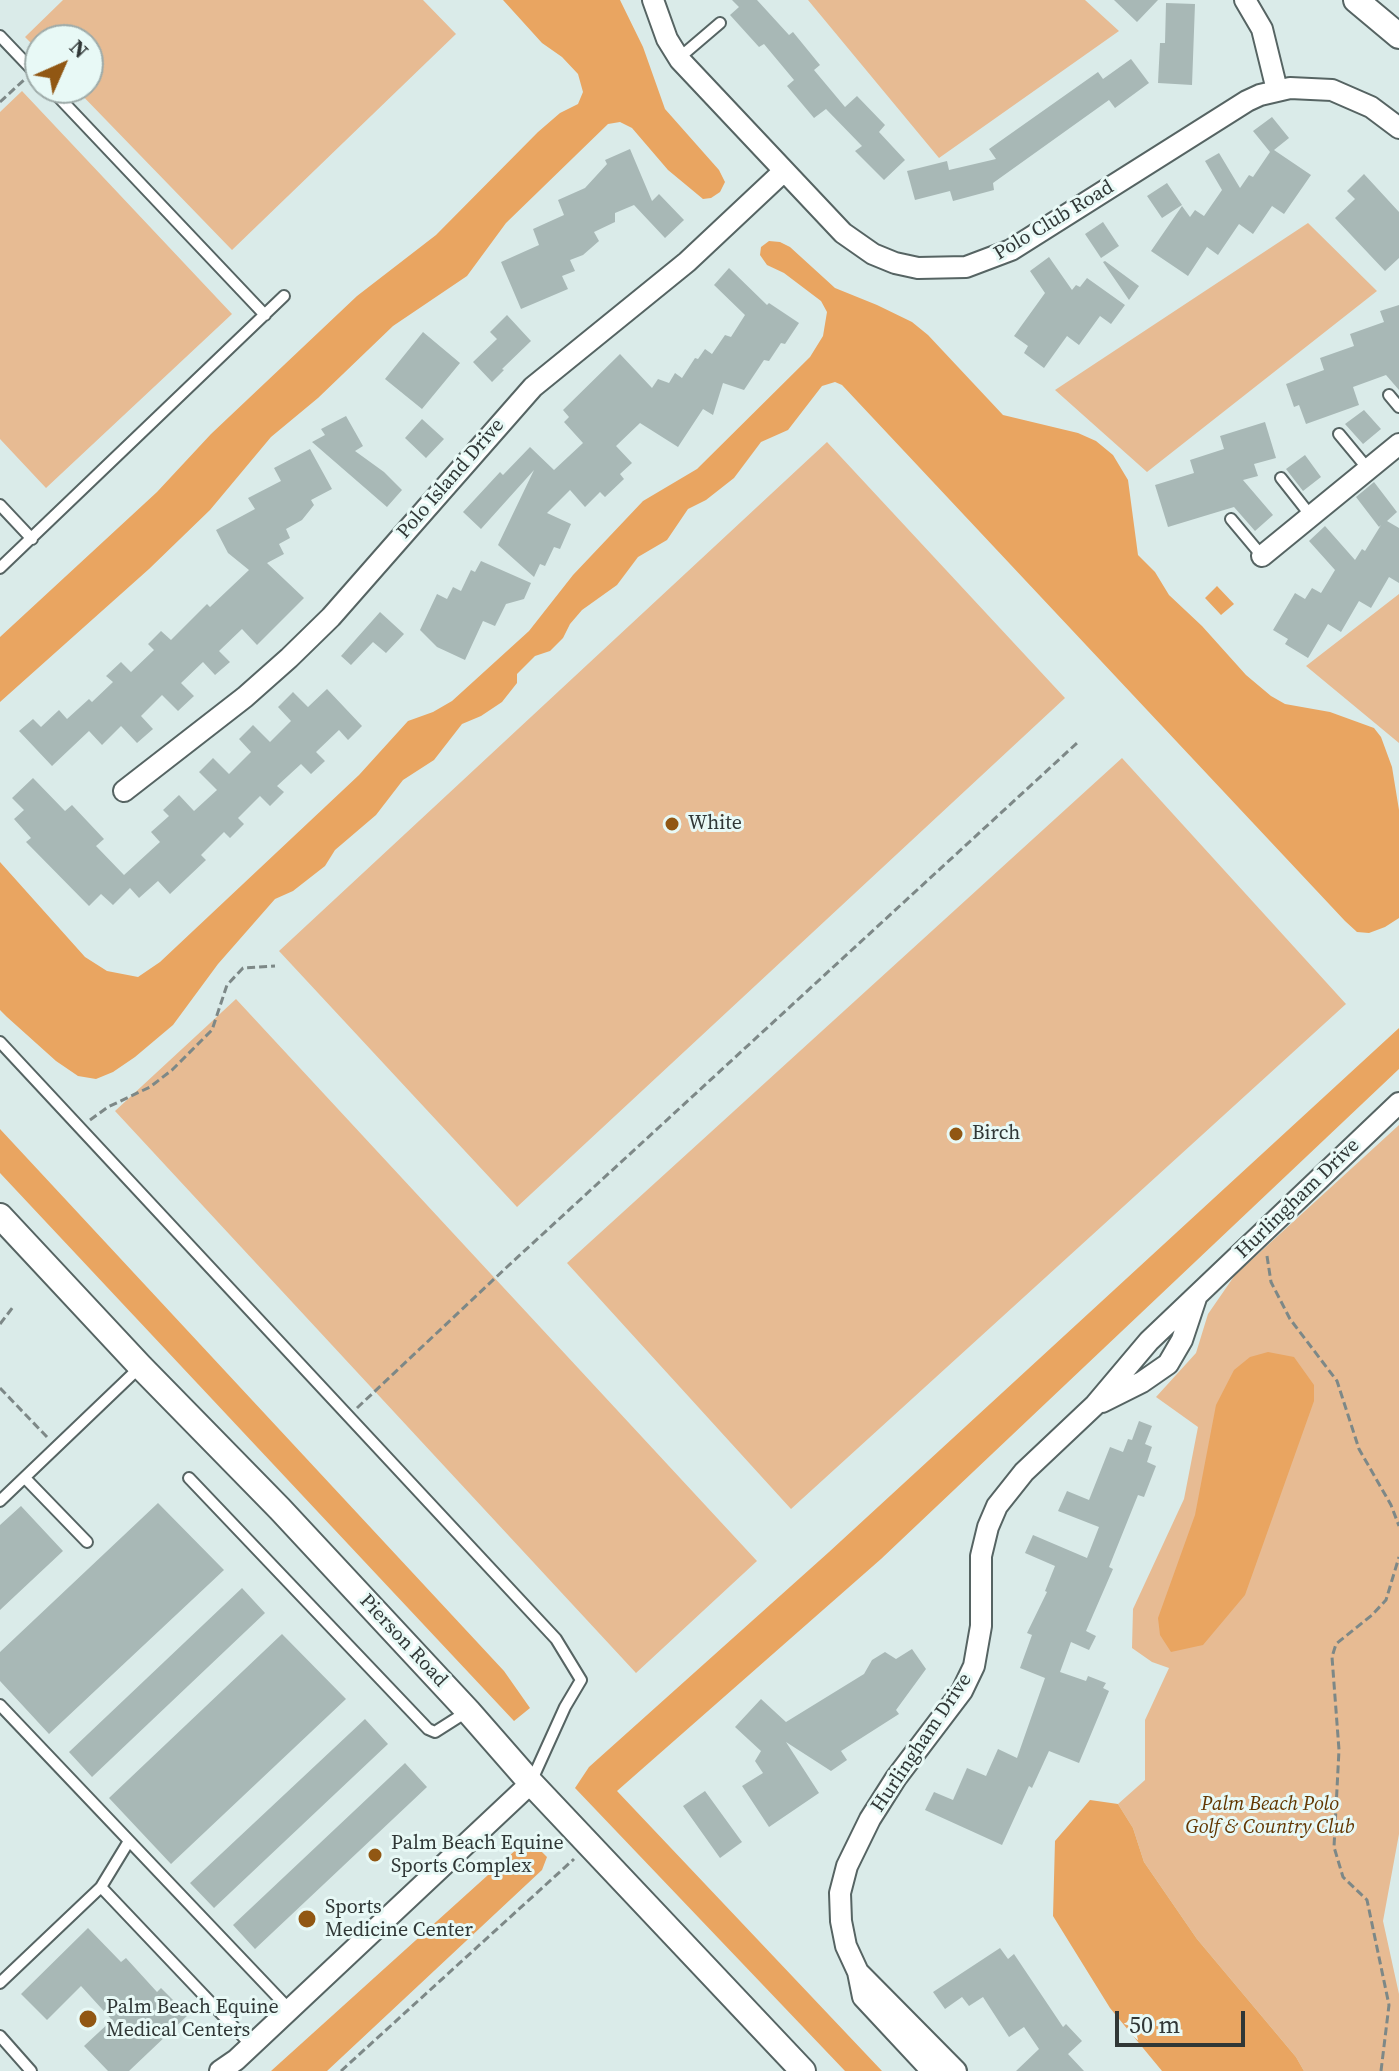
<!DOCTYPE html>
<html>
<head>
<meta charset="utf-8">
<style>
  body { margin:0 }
  #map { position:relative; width:1399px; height:2071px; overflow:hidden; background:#daebe9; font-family:"Source Serif 4",serif }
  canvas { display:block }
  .north { position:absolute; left:24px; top:24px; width:80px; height:80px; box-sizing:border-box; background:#e8f9f6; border:2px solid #9eaba9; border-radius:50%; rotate:45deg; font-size:22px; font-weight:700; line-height:32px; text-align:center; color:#303736 }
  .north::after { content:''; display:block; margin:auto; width:28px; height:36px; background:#915713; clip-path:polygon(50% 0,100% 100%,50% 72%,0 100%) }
  .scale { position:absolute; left:1115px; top:2011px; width:130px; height:36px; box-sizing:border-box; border:4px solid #303736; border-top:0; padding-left:10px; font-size:24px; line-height:28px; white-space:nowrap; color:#303736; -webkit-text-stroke:6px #e8f9f6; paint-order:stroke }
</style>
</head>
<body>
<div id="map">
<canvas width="1399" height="2071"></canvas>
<div class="north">N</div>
<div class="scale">50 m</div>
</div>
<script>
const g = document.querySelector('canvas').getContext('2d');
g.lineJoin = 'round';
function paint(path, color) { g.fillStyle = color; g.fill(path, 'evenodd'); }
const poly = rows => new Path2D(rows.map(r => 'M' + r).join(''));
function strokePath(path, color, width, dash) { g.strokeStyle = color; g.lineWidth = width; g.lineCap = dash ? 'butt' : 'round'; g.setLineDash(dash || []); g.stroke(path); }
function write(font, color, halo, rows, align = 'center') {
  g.font = font + ' "Source Serif 4",serif'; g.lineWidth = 6; g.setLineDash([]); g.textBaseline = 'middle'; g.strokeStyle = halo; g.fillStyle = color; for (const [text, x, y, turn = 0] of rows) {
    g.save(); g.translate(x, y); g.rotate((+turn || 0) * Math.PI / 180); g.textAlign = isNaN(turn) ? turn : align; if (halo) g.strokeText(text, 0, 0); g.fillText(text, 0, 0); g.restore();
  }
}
paint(poly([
  [63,0,423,0,456,34,232,250,75,88,88,88,88,40,40,40,40,52,25,37],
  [808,0,1085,0,1119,31,939,158],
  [22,91,232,314,46,488,0,439,0,112],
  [1308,223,1377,291,1147,472,1055,390],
  [827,442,1065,698,517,1207,279,951],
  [1399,594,1399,743,1306,666],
  [1122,758,1346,1004,791,1509,567,1263],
  [236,999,757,1561,636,1673,115,1111],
  [1399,1125,1399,1834,1383,1921,1399,1994,1399,2071,1304,2071,1296,2057,1197,1939,1144,1862,1133,1828,1118,1804,1145,1780,1145,1720,1169,1668,1152,1662,1132,1648,1133,1609,1184,1499,1198,1427,1156,1397,1196,1353,1208,1314,1235,1275]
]), '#e7bb93');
paint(poly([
  [503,0,620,0,643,47,665,109,719,170,725,182,720,192,711,198,703,199,668,170,632,128,620,122,608,124,506,223,467,276,393,326,318,398,271,437,210,510,149,569,0,702,0,637,157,492,211,434,357,296,436,235,538,132,560,113,578,104,583,92,578,74,562,57,542,43],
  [769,241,780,242,790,247,835,288,877,305,912,322,928,335,1003,415,1078,433,1096,441,1113,455,1128,480,1138,555,1155,572,1169,595,1202,626,1246,675,1271,696,1285,704,1330,712,1374,728,1381,737,1392,767,1399,810,1399,918,1385,927,1369,933,1357,932,1345,921,842,385,835,382,822,386,788,430,761,442,734,478,706,500,688,509,667,540,638,557,617,585,582,610,570,624,563,638,550,651,535,656,517,674,517,683,502,702,481,716,462,724,434,760,403,780,376,815,335,850,325,866,293,891,275,899,218,964,173,1025,135,1057,113,1072,96,1079,78,1076,56,1061,7,1017,0,1010,0,862,85,957,107,971,138,977,160,962,359,775,408,721,433,712,452,701,529,631,573,575,643,501,697,469,810,357,823,336,827,312,821,301,784,273,767,265,760,255,761,247],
  [1217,586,1234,604,1221,615,1205,598],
  [1399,1028,1399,1069,881,1559,617,1791,882,2071,845,2071,575,1788,589,1767,829,1552],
  [0,1129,504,1671,530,1708,514,1721,0,1173],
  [1268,1352,1294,1357,1314,1385,1314,1401,1245,1595,1203,1645,1171,1652,1160,1635,1158,1618,1195,1515,1216,1405,1234,1370,1250,1357],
  [1090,1800,1118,1804,1133,1828,1144,1862,1197,1939,1296,2057,1304,2071,1162,2071,1110,2008,1053,1916,1055,1841],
  [534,1844,547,1857,542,1870,327,2071,271,2071,519,1847]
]), '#e9a561');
paint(poly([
  [732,0,757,0,789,35,793,32,820,65,814,70,845,107,857,96,885,125,879,132,905,160,884,180,855,151,862,146,826,109,814,118,787,86,794,80,764,44,759,47,730,15,739,7],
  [1114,0,1158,0,1137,22],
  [1166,3,1195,4,1192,85,1158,83,1160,43,1165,43],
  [1131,59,1149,83,1115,108,1109,100,993,183,994,190,953,201,950,191,915,200,907,171,947,161,949,170,996,159,989,149,1098,72,1103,79],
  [1272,117,1289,138,1274,150,1311,175,1284,214,1272,206,1253,234,1239,224,1218,255,1207,247,1188,276,1151,251,1182,206,1190,217,1195,210,1204,216,1222,190,1205,161,1219,153,1240,188,1249,175,1253,177,1270,152,1253,131],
  [630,149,652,201,659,194,684,220,665,238,634,205,615,213,615,222,594,232,599,241,583,255,570,260,575,271,562,276,568,289,521,309,501,262,539,245,533,229,564,215,558,200,585,188,607,164,605,160],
  [1364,174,1399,212,1399,258,1385,271,1335,218,1355,199,1347,191],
  [1167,183,1182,205,1162,218,1147,196],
  [1103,222,1119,246,1101,258,1085,234],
  [1049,257,1072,290,1076,285,1080,287,1087,278,1125,305,1111,324,1100,316,1079,345,1067,336,1044,368,1024,353,1028,346,1014,336,1045,293,1030,271],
  [1105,261,1139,286,1129,300,1103,262],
  [729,268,767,305,769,303,799,323,785,344,781,343,769,361,764,360,744,390,723,383,713,415,703,409,678,447,640,423,616,446,632,463,620,474,624,479,605,497,600,492,585,507,570,490,547,513,571,524,560,549,554,547,545,566,540,564,534,577,498,545,534,470,481,529,463,512,500,472,503,475,530,447,554,470,583,443,564,422,569,417,563,410,620,354,652,388,658,379,669,383,675,373,682,378,695,358,698,359,705,349,712,354,725,335,731,337,745,315,714,285],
  [1399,305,1399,390,1386,375,1353,387,1359,405,1306,424,1299,405,1294,407,1286,384,1324,370,1320,358,1354,346,1350,334,1384,322,1380,311],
  [507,315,531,341,502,369,504,370,492,382,473,362,497,339,490,332],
  [423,332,460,363,422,409,385,379],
  [1364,410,1381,429,1363,444,1345,424],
  [346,416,363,446,355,451,384,472,402,490,387,507,312,442,325,435,321,429],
  [422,419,444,439,426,458,405,438],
  [1265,422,1276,458,1254,464,1258,476,1243,480,1273,515,1255,531,1234,507,1168,527,1155,485,1194,473,1190,460,1224,449,1220,436],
  [310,449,332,489,311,500,314,505,302,520,286,529,290,538,279,544,284,554,267,563,304,598,257,645,242,629,219,651,230,662,215,675,203,662,181,683,194,696,178,711,162,695,141,716,153,729,137,743,121,726,102,745,89,731,52,766,19,731,33,719,41,727,59,710,67,719,89,699,92,702,113,682,106,676,121,662,131,672,154,650,148,644,161,631,171,640,207,604,210,607,249,570,228,553,216,530,255,509,248,498,281,481,274,468],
  [1305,455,1321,477,1303,491,1286,469],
  [1374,482,1397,512,1387,521,1399,528,1399,583,1389,577,1371,608,1359,601,1341,632,1328,624,1308,658,1285,644,1288,639,1273,630,1295,593,1305,599,1312,588,1321,593,1335,570,1309,541,1325,526,1355,560,1362,549,1365,551,1381,525,1379,527,1356,497],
  [481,561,531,583,524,599,506,604,495,626,483,621,465,660,437,647,420,630,437,594,447,599,453,587,461,591,471,570,475,572],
  [380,612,404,634,386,653,373,642,351,665,341,656],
  [327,689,362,726,348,740,339,730,316,752,325,761,311,774,301,764,277,786,284,792,270,806,260,796,238,818,244,824,230,838,224,832,201,855,206,860,170,894,158,881,139,898,130,888,113,905,101,894,89,906,26,842,31,838,14,819,24,810,12,798,33,778,65,811,72,805,104,839,96,846,124,875,160,842,151,832,169,816,163,810,179,795,194,811,217,790,199,772,213,758,229,774,251,752,239,739,253,725,270,742,291,721,278,707,293,692,308,707],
  [1139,1421,1152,1426,1145,1444,1152,1447,1147,1462,1156,1466,1144,1497,1138,1495,1109,1567,1113,1569,1086,1631,1096,1636,1089,1650,1071,1642,1060,1672,1086,1681,1088,1676,1106,1683,1103,1688,1109,1691,1079,1763,1049,1751,1032,1788,1029,1786,1002,1845,925,1810,934,1792,953,1800,967,1768,986,1776,998,1749,1017,1758,1045,1678,1020,1668,1032,1635,1027,1633,1047,1592,1045,1591,1055,1566,1025,1553,1033,1535,1087,1558,1099,1527,1058,1511,1067,1491,1089,1500,1110,1447,1123,1452,1128,1439,1132,1440],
  [158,1503,224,1570,49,1734,0,1681,0,1652],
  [21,1506,63,1551,0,1610,0,1525],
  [242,1588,265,1613,92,1777,69,1752],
  [282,1634,346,1699,171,1864,109,1798],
  [912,1649,926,1669,896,1710,899,1714,841,1751,847,1760,831,1771,786,1742,819,1793,769,1827,742,1786,763,1773,755,1761,761,1751,735,1727,761,1699,786,1722,864,1674,872,1660,885,1652,896,1659],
  [365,1719,388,1744,214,1908,190,1883],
  [405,1763,427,1787,255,1949,233,1925],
  [705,1791,742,1842,720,1858,683,1806],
  [88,1928,121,1962,126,1958,157,1992,161,1988,188,2015,129,2071,108,2071,84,2046,112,2020,81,1986,47,2020,21,1994],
  [1000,1948,1008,1959,1014,1954,1063,2027,1066,2024,1082,2041,1068,2054,1084,2071,1016,2071,1039,2049,1024,2027,1009,2037,983,1997,969,2006,962,1997,945,2009,933,1992]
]), '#a8b8b6');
const service = poly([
  [0,36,40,78],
  [679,58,720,23],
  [50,88,265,315],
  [1389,395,1399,407],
  [1339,434,1368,469],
  [1281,478,1311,516],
  [0,505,32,539],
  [1231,519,1262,556],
  [0,568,284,296],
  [0,1042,556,1639,581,1680,565,1707,531,1782],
  [25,1478,87,1542],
  [189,1478,428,1729,435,1732,468,1711],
  [0,1501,140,1367],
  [0,1705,289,2009],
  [101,1887,129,1841],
  [0,1983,101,1887,251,2045],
  [0,2036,31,2071]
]);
const minor = poly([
  [653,0,667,39,680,60,843,233,873,254,895,263,918,268,966,267,1011,250,1247,101,1260,95,1290,88,1332,90,1371,107,1399,128],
  [1245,0,1262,29,1277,90],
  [1262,556,1399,444],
  [124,791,245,697,289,658,331,617,533,387,687,262,784,171],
  [1102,1402,1142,1382,1168,1364,1182,1340,1196,1298],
  [858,1972,956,2071],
  [220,2071,236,2060,531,1783],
  [932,2071,863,1997,858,1972,846,1946,841,1921,840,1893,847,1866,870,1819,896,1778,962,1691,974,1666,981,1626,981,1556,988,1527,997,1506,1024,1472,1095,1405,1149,1341,1399,1103]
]);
const tertiary = poly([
  [1356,0,1399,36],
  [0,1216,141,1367,280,1509,468,1711,531,1783,803,2071]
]);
strokePath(service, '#566463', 14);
strokePath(minor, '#566463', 24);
strokePath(tertiary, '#566463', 28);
strokePath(poly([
  [0,102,25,79],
  [90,1120,108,1107,150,1087,172,1070,212,1030,227,985,243,968,275,966],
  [1267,1256,1271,1282,1290,1319,1337,1381,1359,1449,1391,1505,1399,1526],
  [0,1324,13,1307],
  [0,1388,47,1437],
  [357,1408,508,1266,1077,743],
  [341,2071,574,1859],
  [1381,2071,1389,2005,1367,1900,1343,1877,1334,1847,1339,1750,1332,1657,1336,1644,1372,1615,1386,1600,1399,1557]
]), '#7d8887', 3, [8, 4]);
strokePath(service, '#fff', 10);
strokePath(minor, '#fff', 20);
strokePath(tertiary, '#fff', 24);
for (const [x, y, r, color] of [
  [672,824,8,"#915713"],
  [956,1134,8,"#915713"],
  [375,1855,8,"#915713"],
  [307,1919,10,"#915713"],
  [88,2019,10,"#915713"]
]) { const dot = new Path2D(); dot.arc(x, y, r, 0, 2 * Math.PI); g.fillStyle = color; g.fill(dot); strokePath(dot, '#e8f9f6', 3); }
write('20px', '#303736', '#e8f9f6', [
  ["Polo Club Road",1054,221,-31],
  ["Polo Island Drive",451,479,-49],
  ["Hurlingham Drive",1298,1199,-44],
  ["Pierson Road",403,1641,47],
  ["Hurlingham Drive",922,1743,-56]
]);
write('20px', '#303736', '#e8f9f6', [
  ["White",688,824],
  ["Birch",972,1134],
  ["Palm Beach Equine",391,1844],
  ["Sports Complex",391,1867],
  ["Sports",325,1908],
  ["Medicine Center",325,1931],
  ["Palm Beach Equine",106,2008],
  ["Medical Centers",106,2031]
], 'left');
write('italic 20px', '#623600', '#e8f9f6', [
  ["Palm Beach Polo",1270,1805],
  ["Golf & Country Club",1270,1828]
]);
</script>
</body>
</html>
